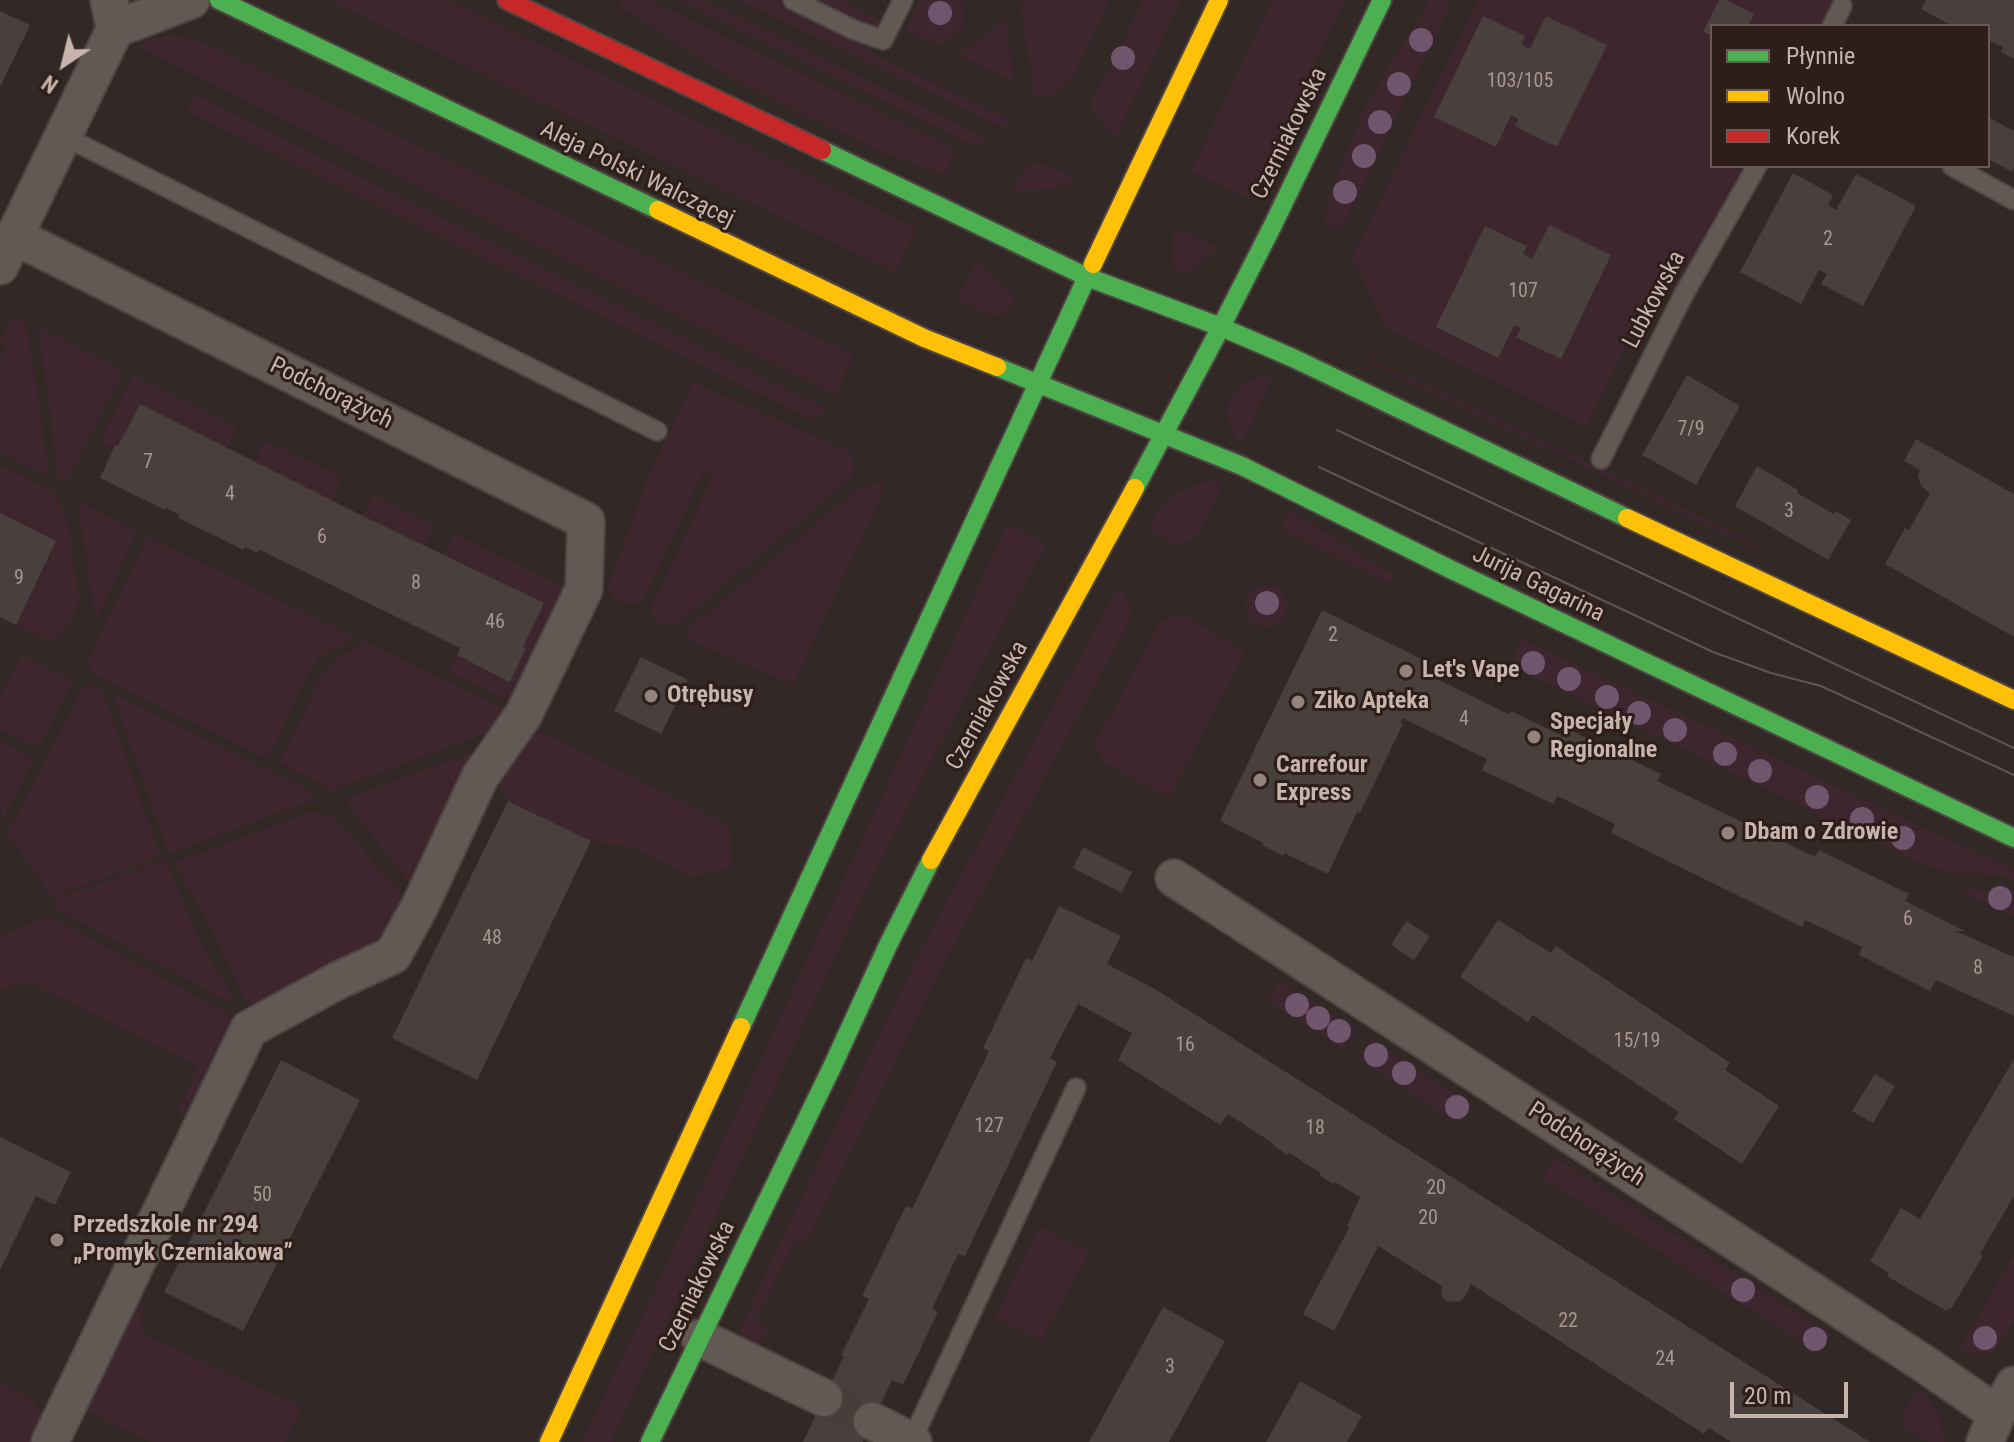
<!DOCTYPE html>
<html>
<head>
<meta charset="utf-8">
<style>
  body { margin:0 }
  #map { position:relative; width:2014px; height:1442px; overflow:hidden; background:#322826; font-family:"Roboto Condensed",sans-serif }
  canvas { display:block }
  .legend { position:absolute; left:1710px; top:24px; width:280px; height:144px; box-sizing:border-box; background:#2d1e19; border:2px solid #6a5a54; margin:0; padding:10px 14px; list-style:none; font-size:24px; color:#c6b4ad }
  .legend li { display:flex; align-items:center; gap:16px; height:40px }
  .legend b { width:40px; border:2px solid #6a5a54 }
  .north { position:absolute; left:24px; top:24px; width:80px; height:80px; -webkit-text-stroke:6px #2d1e19; paint-order:stroke; rotate:215deg; font-size:22px; font-weight:700; line-height:32px; text-align:center; color:#c6b4ad }
  .north::after { content:''; display:block; margin:auto; width:28px; height:36px; background:#c6b4ad; clip-path:polygon(50% 0,100% 100%,50% 72%,0 100%) }
  .scale { position:absolute; left:1730px; top:1382px; width:118px; height:36px; box-sizing:border-box; border:4px solid #c6b4ad; border-top:0; padding-left:10px; font-size:24px; line-height:28px; white-space:nowrap; color:#c6b4ad; -webkit-text-stroke:6px #2d1e19; paint-order:stroke }
</style>
</head>
<body>
<div id="map">
<canvas width="2014" height="1442"></canvas>
<ul class="legend">
<li><b style="height:10px;background:#4caf50"></b>Płynnie</li>
<li><b style="height:10px;background:#ffc107"></b>Wolno</li>
<li><b style="height:10px;background:#c62828"></b>Korek</li>
</ul>
<div class="north">N</div>
<div class="scale">20 m</div>
</div>
<script>
const g = document.querySelector('canvas').getContext('2d');
g.lineJoin = 'round';
function paint(path, color) { g.fillStyle = color; g.fill(path, 'evenodd'); }
const poly = rows => new Path2D(rows.map(r => 'M' + r).join(''));
function strokePath(path, color, width, dash) { g.strokeStyle = color; g.lineWidth = width; g.lineCap = dash ? 'butt' : 'round'; g.setLineDash(dash || []); g.stroke(path); }
function write(font, color, halo, rows, align = 'center') {
  g.font = font + ' "Roboto Condensed",sans-serif'; g.lineWidth = 6; g.setLineDash([]); g.textBaseline = 'middle'; g.strokeStyle = halo; g.fillStyle = color; for (const [text, x, y, turn = 0] of rows) {
    g.save(); g.translate(x, y); g.rotate((+turn || 0) * Math.PI / 180); g.textAlign = isNaN(turn) ? turn : align; if (halo) g.strokeText(text, 0, 0); g.fillText(text, 0, 0); g.restore();
  }
}
paint(poly([
  [328,0,449,0,916,228,895,272],
  [621,0,650,0,952,147,954,155,945,175,884,153,729,77,622,8,620,2],
  [678,0,703,0,986,138,975,146],
  [739,0,843,0,881,21,867,51,1011,121,1002,127],
  [920,0,961,0,965,26,939,46,905,30],
  [1027,0,1110,0,1071,80,1064,88,1046,98,1034,93,1020,6],
  [1143,0,1181,0,1117,135,1107,129,1088,103,1096,93,1116,57],
  [1272,0,1345,0,1249,199,1191,171],
  [1430,0,1452,1,1344,224,1335,228,1324,223,1335,182,1362,114,1387,69],
  [1478,0,1861,0,1842,6,1832,26,1712,26,1712,166,1757,166,1684,294,1657,280,1586,427,1387,328,1352,257],
  [1005,18,1014,82,959,55],
  [173,34,205,43,854,355,836,394,138,47,147,40],
  [196,95,825,408,812,420,187,111],
  [1039,162,1075,178,1068,184,1054,189,1011,191,1024,169,1033,163],
  [1174,227,1218,247,1194,270,1184,273,1178,272,1176,270,1172,259],
  [977,259,1011,293,1013,300,1012,306,1004,314,994,316,956,300],
  [13,315,26,323,50,477,0,453,0,359,7,346,0,342,0,339],
  [39,327,123,370,71,474,68,479,64,480,58,480],
  [1367,357,1739,535,1768,554,1361,359],
  [133,375,235,426,235,431,227,448,140,404,118,446,114,448,100,442],
  [1264,377,1272,379,1242,443,1236,438,1229,426,1227,415,1229,403,1240,387,1254,379],
  [693,382,848,451,853,459,854,467,849,480,678,623,666,626,661,624,652,615,652,604,670,569,713,475,704,471,643,599,638,603,622,604,614,600,608,587,645,485],
  [266,441,342,476,332,501,254,461,263,445],
  [0,465,54,492,62,506,68,524,79,599,77,609,66,629,59,637,49,640,16,625,56,542,0,513],
  [879,482,884,485,879,502,793,685,687,639,686,636,687,630,857,490],
  [1214,482,1223,483,1201,529,1194,537,1182,543,1175,543,1148,531,1158,511,1177,493,1199,483],
  [375,496,432,524,433,527,425,545,363,516,371,498],
  [77,500,137,532,98,617,95,615],
  [1289,510,1395,576,1391,583,1285,532,1283,524],
  [1007,524,1047,543,970,686,870,881,611,1442,582,1442,662,1274],
  [454,533,567,589,516,704,449,672,457,655,510,681,526,649,523,647,544,603,444,554],
  [148,537,352,635,351,640,318,658,310,669,274,746,267,759,92,673,88,660],
  '1245 606a21 21 0 1 1 42 0a21 21 0 1 1-42 0Z',
  [1118,587,1122,590,1131,607,1131,619,943,965,805,1245,795,1241,756,1321,768,1328,756,1352,742,1343,740,1329,784,1233,923,945],
  [1184,615,1245,652,1169,798,1102,762,1095,741,1117,704,1160,621],
  [1521,639,2014,870,2014,881,2006,877,1989,875,1959,874,1924,865,1509,665],
  [365,641,516,715,511,724,329,791,323,785,280,762,321,677,335,660],
  [24,655,72,681,39,747,0,730,0,698,16,664],
  [86,682,102,690,161,857,52,897,7,833],
  [113,694,311,791,317,798,168,854],
  [534,728,730,825,732,867,693,877,635,848,591,841,508,801,497,781],
  [0,741,31,757,32,762,1,825],
  [477,751,410,884,344,799],
  [313,811,333,817,406,898,384,933,369,946,249,1007,210,927,174,863],
  [166,859,198,938,238,1007,57,909,51,901],
  [1957,890,1995,891,2014,897,2014,917],
  [50,916,241,1021,192,1119,177,1111,198,1066,27,981,0,990,0,936],
  [1280,981,1356,1031,1344,1049,1267,1000],
  [1371,1039,1471,1105,1459,1124,1359,1059],
  [1556,1158,1831,1335,1819,1353,1543,1178],
  [1040,1226,1089,1252,1041,1341,995,1318],
  [2014,1255,2014,1321,1994,1352,1985,1355,1970,1354,1960,1348],
  [140,1279,142,1334,302,1407,285,1442,150,1442,78,1407],
  [0,1383,32,1399,44,1416,31,1442,0,1442],
  [1918,1390,1926,1397,1938,1412,1946,1442,1928,1442,1905,1428,1902,1413]
]), '#3e262f');
paint(poly([
  [1719,0,1726,0,1754,14,1748,26,1712,26,1712,36,1703,32],
  [1926,0,2014,0,2014,59,2001,52,2003,47,1988,40,1988,26,1952,26,1921,9],
  [0,11,30,25,0,87],
  [1483,16,1525,36,1521,44,1530,49,1546,16,1607,45,1557,147,1515,126,1519,119,1511,115,1496,147,1434,117],
  [1988,117,2014,131,2014,167,2012,172,1988,159],
  [1793,173,1833,195,1828,205,1836,210,1856,174,1916,206,1863,306,1821,284,1827,274,1819,270,1801,304,1740,272],
  [1549,225,1611,255,1561,359,1516,337,1521,328,1514,325,1498,358,1436,327,1485,226,1527,246,1523,254,1532,259],
  [1687,375,1740,406,1696,485,1642,455],
  [140,404,363,516,544,603,523,647,526,648,510,682,457,655,460,648,260,550,258,553,245,547,244,550,178,518,180,515,166,508,165,510,100,478,115,445,118,446],
  [1916,439,2014,494,2014,637,1885,564,1905,528,1909,530,1930,493,1921,486,1918,475,1920,470,1904,461],
  [1757,466,1798,490,1797,493,1834,514,1836,511,1851,520,1828,560,1735,506],
  [0,513,56,541,16,625,0,617],
  [1322,610,1430,663,1425,673,1510,715,1511,711,1567,738,1570,730,1661,774,1657,781,1815,857,1819,850,1909,894,1905,901,1965,931,1955,931,1958,932,2014,957,2014,1016,1936,980,1930,991,1859,955,1862,947,1805,920,1802,927,1611,833,1615,824,1557,796,1553,804,1482,770,1487,759,1402,718,1400,723,1403,724,1360,813,1357,812,1328,874,1284,853,1283,856,1262,845,1263,843,1220,821],
  [641,657,688,680,661,734,614,711],
  [508,801,591,841,477,1080,392,1038],
  [1083,847,1132,872,1122,893,1073,868],
  [1059,906,1121,936,1107,964,1155,989,1870,1442,1731,1442,1709,1428,1704,1434,1471,1284,1465,1297,1460,1301,1455,1302,1446,1301,1441,1295,1442,1286,1378,1246,1334,1331,1303,1314,1349,1228,1347,1226,1360,1197,1335,1182,1333,1184,1319,1175,1321,1173,1289,1153,1287,1155,1273,1145,1274,1144,1228,1114,1220,1125,1118,1060,1132,1033,1078,1004,1050,1058,1057,1062,965,1256,958,1254,932,1309,938,1312,903,1385,892,1380,863,1442,803,1442,844,1356,841,1355,869,1299,862,1296,906,1206,912,1209,989,1051,983,1048,1026,958,1032,961],
  [1498,920,1551,953,1556,946,1730,1063,1725,1070,1779,1106,1742,1164,1674,1119,1679,1112,1533,1015,1528,1022,1460,977],
  [1406,921,1430,936,1414,960,1391,945],
  [2014,1059,2014,1196,1980,1254,1983,1256,1951,1309,1948,1308,1946,1311,1887,1276,1889,1273,1870,1261,1901,1208,1920,1219],
  [281,1060,360,1100,243,1331,164,1292],
  [1875,1074,1895,1086,1873,1123,1852,1111],
  [0,1137,71,1172,55,1205,36,1196,0,1270],
  [1163,1307,1225,1341,1199,1388,1169,1442,1089,1442],
  [1300,1381,1362,1416,1347,1442,1266,1442]
]), '#493f3d');
strokePath(poly([
  [824,1398,872,1421]
]), '#483d3a', 36, [36, 18]);
const lane = poly([
  [793,0,852,29,883,40,903,0],
  [1832,26,1842,6],
  [63,136,657,431],
  [1952,166,2014,200],
  [1601,459,1684,294,1757,166],
  [911,1442,1076,1088]
]);
const street = poly([
  [115,29,191,0],
  [14,236,586,521,584,589,524,714,480,777,420,906,393,955,337,981,249,1029,50,1442],
  [0,266,115,29,109,0],
  [1174,878,1926,1365,1997,1414],
  [700,1338,824,1398],
  [872,1421,913,1442],
  [1985,1442,1997,1414,2014,1385]
]);
const fast = poly([
  [219,0,658,210],
  [822,150,1087,277,1221,327,1293,358,1627,518],
  [997,367,1242,466,1452,570,2014,838],
  [1135,488,1221,327,1272,227,1382,0],
  [741,1027,1093,264],
  [650,1442,833,1065,889,943,931,860]
]);
const slow = poly([
  [658,210,924,338,997,367],
  [1093,264,1219,0],
  [1627,518,2014,700],
  [931,860,1135,488],
  [549,1442,741,1027]
]);
const jam = poly([
  [507,0,822,150]
]);
strokePath(lane, '#4d4542', 22);
strokePath(street, '#4d4542', 40);
strokePath(fast, '#4f4543', 22);
strokePath(slow, '#4f4543', 22);
strokePath(jam, '#4f4543', 22);
strokePath(lane, '#625854', 18);
strokePath(street, '#625854', 36);
strokePath(fast, '#4caf50', 18);
strokePath(slow, '#ffc107', 18);
strokePath(jam, '#c62828', 18);
strokePath(poly([
  [1337,430,2014,748],
  [1319,467,1713,652,1771,673,1821,686,2014,775]
]), '#5e5654', 2);
g.fillStyle = '#70566d';
for (const [x, y] of [
  [940,13],
  [1421,40],
  [1123,58],
  [1399,84],
  [1380,122],
  [1364,156],
  [1345,192],
  [1267,603],
  [1533,663],
  [1569,679],
  [1607,697],
  [1639,713],
  [1675,730],
  [1725,754],
  [1760,771],
  [1817,797],
  [1862,819],
  [1903,838],
  [2000,898],
  [1297,1005],
  [1318,1018],
  [1339,1031],
  [1376,1055],
  [1404,1073],
  [1457,1107],
  [1743,1290],
  [1985,1338],
  [1815,1339]
]) { g.beginPath(); g.arc(x, y, 12, 0, 2 * Math.PI); g.fill(); }
for (const [x, y, r, color] of [
  [1406,671,8,"#92837e"],
  [651,696,8,"#92837e"],
  [1298,702,8,"#92837e"],
  [1534,737,8,"#92837e"],
  [1260,780,8,"#92837e"],
  [1728,833,8,"#92837e"],
  [57,1240,8,"#92837e"]
]) { const dot = new Path2D(); dot.arc(x, y, r, 0, 2 * Math.PI); g.fillStyle = color; g.fill(dot); strokePath(dot, '#2d1e19', 3); }
write('20px', '#a79791', null, [
  ["103/105",1520,82],
  ["2",1828,240],
  ["107",1523,292],
  ["7/9",1691,430],
  ["7",148,463],
  ["4",230,495],
  ["3",1789,512],
  ["6",322,538],
  ["9",19,579],
  ["8",416,584],
  ["46",495,623],
  ["2",1333,636],
  ["4",1464,720],
  ["6",1908,920],
  ["48",492,939],
  ["8",1978,969],
  ["15/19",1637,1042],
  ["16",1185,1046],
  ["127",989,1127],
  ["18",1315,1129],
  ["20",1436,1189],
  ["50",262,1196],
  ["20",1428,1219],
  ["22",1568,1322],
  ["24",1665,1360],
  ["3",1170,1368]
]);
write('24px', '#c6b4ad', '#2d1e19', [
  ["Czerniakowska",1290,134,-64],
  ["Aleja Polski Walczącej",637,175,26],
  ["Lubkowska",1655,300,-62],
  ["Podchorążych",331,394,26],
  ["Jurija Gagarina",1538,585,26],
  ["Czerniakowska",988,706,-61],
  ["Podchorążych",1586,1145,33],
  ["Czerniakowska",698,1287,-64]
]);
write('bold 24px', '#c6b4ad', '#2d1e19', [
  ["Let's Vape",1422,671],
  ["Otrębusy",667,696],
  ["Ziko Apteka",1314,702],
  ["Specjały",1550,723],
  ["Regionalne",1550,751],
  ["Carrefour",1276,766],
  ["Express",1276,794],
  ["Dbam o Zdrowie",1744,833],
  ["Przedszkole nr 294",73,1226],
  ["„Promyk Czerniakowa”",73,1254]
], 'left');
</script>
</body>
</html>
